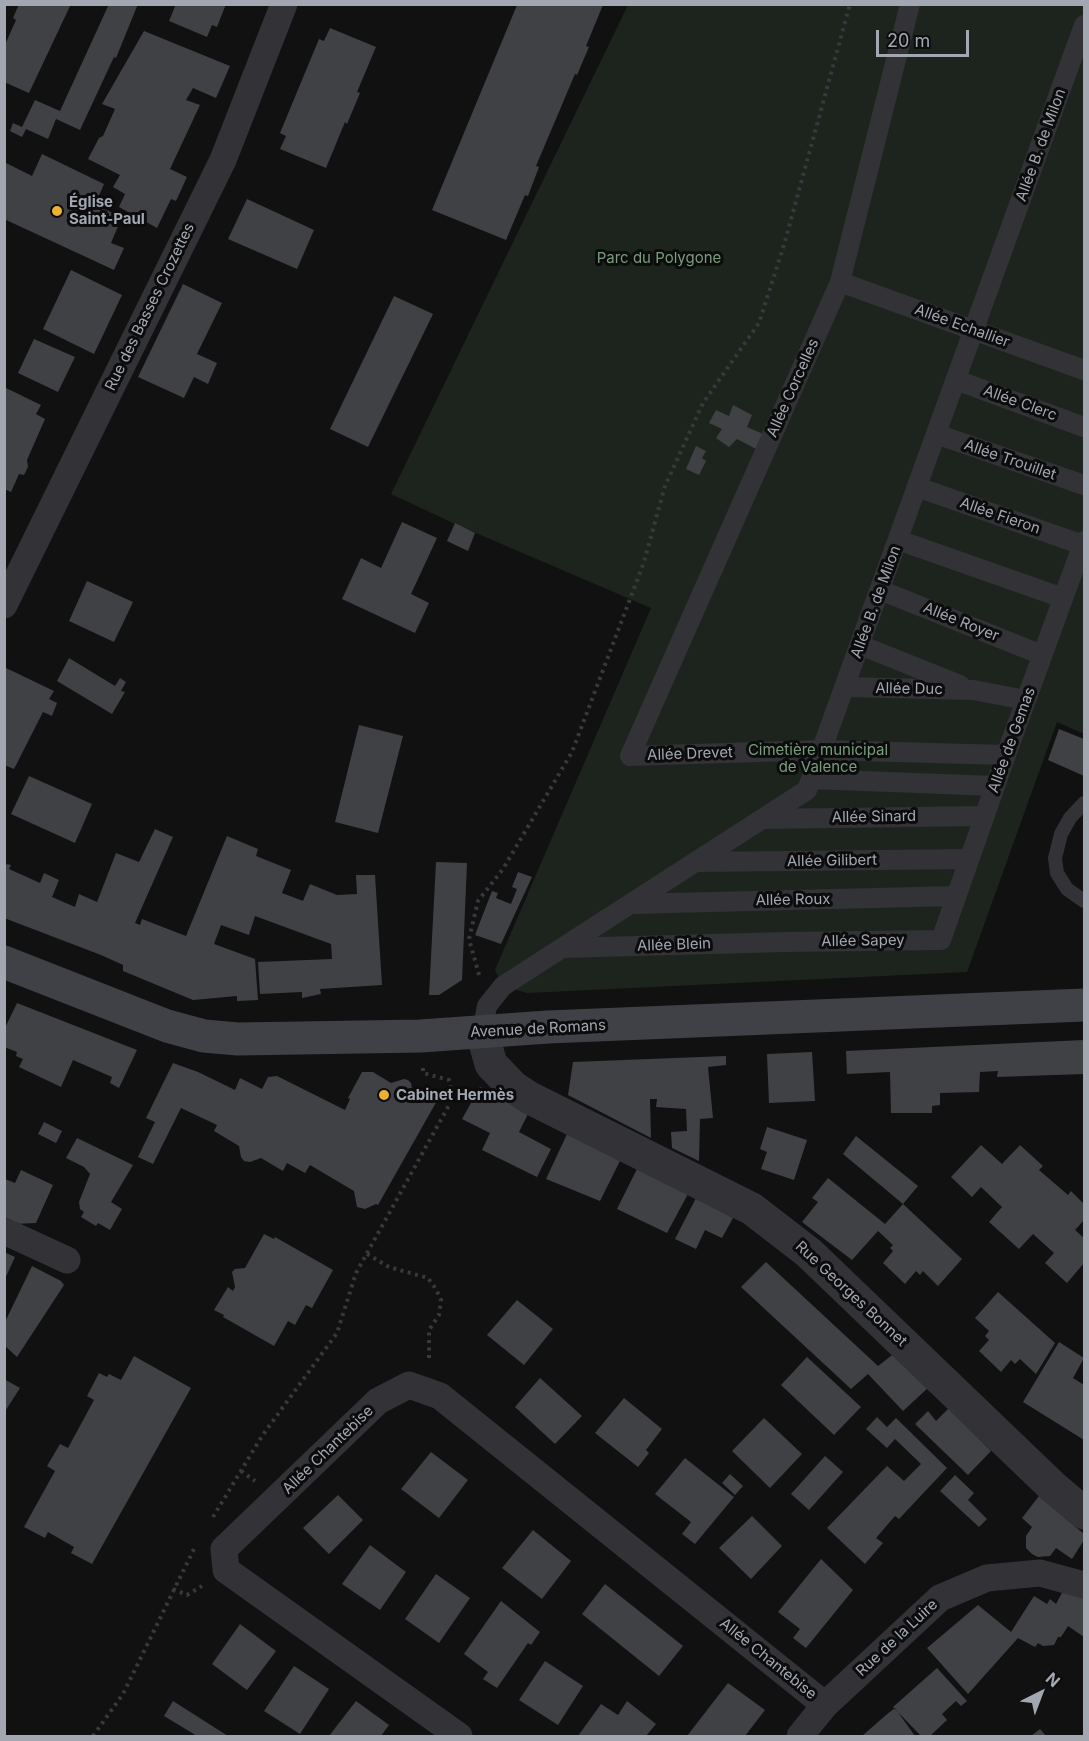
<!DOCTYPE html>
<html>
<head>
<meta charset="utf-8">
<style>
  body { margin:0 }
  #map { position:relative; width:1089px; height:1741px; overflow:hidden; background:#111112; font-family:Inter,sans-serif }
  canvas { display:block }
  .frame { position:absolute; inset:0; border:6px solid #a2a7b2; pointer-events:none }
  .north { position:absolute; left:1011px; top:1663px; width:60px; height:60px; -webkit-text-stroke:4px #0c0c0d; paint-order:stroke; rotate:42deg; font-size:16px; font-weight:700; line-height:24px; text-align:center; color:#a2a7b2 }
  .north::after { content:''; display:block; margin:auto; width:21px; height:27px; background:#a2a7b2; clip-path:polygon(50% 0,100% 100%,50% 72%,0 100%) }
  .scale { position:absolute; left:876px; top:30px; width:93px; height:27px; box-sizing:border-box; border:3px solid #a2a7b2; border-top:0; padding-left:8px; font-size:18px; line-height:21px; white-space:nowrap; color:#a2a7b2; -webkit-text-stroke:4px #0c0c0d; paint-order:stroke }
</style>
</head>
<body>
<div id="map">
<canvas width="1089" height="1741"></canvas>
<div class="frame"></div>
<div class="north">N</div>
<div class="scale">20 m</div>
</div>
<script>
const g = document.querySelector('canvas').getContext('2d');
g.lineJoin = 'round';
function paint(path, color) { g.fillStyle = color; g.fill(path, 'evenodd'); }
const poly = rows => new Path2D(rows.map(r => 'M' + r).join(''));
function strokePath(path, color, width, dash) { g.strokeStyle = color; g.lineWidth = width; g.lineCap = dash ? 'butt' : 'round'; g.setLineDash(dash || []); g.stroke(path); }
function write(font, color, halo, rows, align = 'center') {
  g.font = font + ' Inter,sans-serif'; g.lineWidth = 6; g.setLineDash([]); g.textBaseline = 'middle'; g.strokeStyle = halo; g.fillStyle = color; for (const [text, x, y, turn = 0] of rows) {
    g.save(); g.translate(x, y); g.rotate((+turn || 0) * Math.PI / 180); g.textAlign = isNaN(turn) ? turn : align; if (halo) g.strokeText(text, 0, 0); g.fillText(text, 0, 0); g.restore();
  }
}
paint(poly([
  [628,5,1084,5,1084,734,1057,722,967,972,527,993,503,986,495,970,651,608,455,524,391,494]
]), '#1d241e');
paint(poly([
  [19,4,71,4,29,93,4,82,4,47,16,20,13,18],
  [109,4,138,4,116,58,114,57,80,130,56,119,48,139,26,129,22,137,10,131,13,123,22,127,35,100,60,111],
  [176,4,226,4,217,27,212,25,207,37,169,21],
  [517,5,603,5,586,46,589,47,577,75,575,74,536,166,539,167,528,196,525,195,506,240,432,210],
  [330,28,376,47,357,92,360,93,347,124,345,122,326,168,280,149,286,136,280,133,319,39,324,41],
  [144,31,230,66,216,98,193,88,186,100,200,105,170,169,187,177,176,201,171,199,157,228,119,207,125,194,113,187,120,175,88,159,99,138,103,136,115,109,102,104],
  [42,154,104,184,95,205,122,217,111,243,124,248,114,270,4,219,4,162,32,176],
  [247,199,314,230,297,269,228,239],
  [71,270,122,295,94,354,43,329],
  [183,284,222,303,197,354,217,363,208,384,194,377,184,398,138,377],
  [394,296,433,314,368,447,330,429],
  [34,339,75,357,58,392,18,373],
  [4,387,41,405,36,414,45,419,27,460,28,467,24,475,19,474,11,492,4,489],
  [733,405,752,415,747,427,763,434,760,451,737,439,729,447,716,438,722,429,709,423,716,410,729,416],
  [696,446,706,451,702,458,706,461,699,475,686,469],
  [402,522,437,538,411,594,429,603,415,633,342,599,361,558,381,568],
  [455,523,475,533,468,551,447,541],
  [87,581,133,602,114,642,69,621],
  [69,658,115,686,120,678,126,682,121,691,125,692,112,714,57,681],
  [4,667,54,691,49,699,57,703,52,716,43,712,14,769,4,765],
  [359,725,403,736,378,833,335,822],
  [1059,729,1084,739,1084,776,1048,760],
  [29,776,92,804,75,843,11,814],
  [155,829,173,837,135,923,140,925,142,919,186,936,227,836,258,849,256,856,291,870,282,893,303,901,310,884,337,895,357,894,356,875,375,875,382,985,320,989,321,994,302,998,302,992,260,994,258,962,332,959,331,944,255,916,249,935,221,925,214,944,255,959,258,1000,237,1001,237,996,193,1000,123,971,123,965,101,955,4,918,4,868,7,864,11,865,9,869,40,883,44,873,59,880,52,897,75,907,79,894,97,902,116,853,139,862],
  [436,862,467,863,462,980,439,995,429,995],
  [518,872,532,877,501,944,475,935,492,891,498,893,496,898,511,904,517,889,512,887],
  [17,1003,137,1050,119,1088,110,1083,112,1077,73,1060,61,1087,19,1067,23,1059,16,1056,17,1052,4,1047,4,1030],
  [1084,1040,1084,1074,997,1077,998,1071,980,1072,979,1092,940,1093,940,1105,932,1106,932,1113,891,1113,890,1072,847,1074,846,1051],
  [812,1052,815,1101,769,1103,767,1054],
  [726,1056,726,1065,708,1067,713,1118,700,1119,699,1161,672,1148,671,1132,687,1131,686,1109,656,1107,657,1099,650,1099,651,1138,568,1095,573,1062],
  [173,1063,198,1072,235,1090,240,1078,262,1089,268,1077,277,1076,345,1110,350,1099,348,1098,362,1072,373,1072,391,1083,404,1079,408,1080,411,1083,413,1096,418,1100,423,1090,438,1099,378,1205,376,1204,365,1209,357,1207,354,1191,310,1165,305,1173,287,1163,283,1171,261,1158,250,1162,244,1161,241,1157,239,1146,214,1131,217,1125,181,1108,153,1164,138,1157,155,1122,146,1118],
  [480,1087,529,1112,519,1132,551,1149,537,1177,482,1150,490,1133,462,1119],
  [44,1122,62,1131,56,1143,38,1134],
  [767,1127,807,1140,794,1180,761,1169,767,1152,760,1149],
  [568,1132,621,1159,600,1201,546,1179],
  [856,1136,918,1186,903,1204,843,1154],
  [77,1138,133,1165,111,1202,122,1209,110,1230,98,1223,96,1226,81,1217,84,1212,80,1209,79,1202,90,1174,84,1167,66,1158],
  [981,1145,1002,1164,1020,1145,1043,1166,1039,1170,1068,1195,1071,1191,1084,1204,1084,1220,1075,1230,1084,1238,1084,1263,1067,1283,1045,1263,1054,1253,1033,1234,1019,1249,989,1222,1002,1207,981,1187,972,1197,951,1177],
  [638,1167,689,1192,667,1233,617,1209],
  [21,1170,53,1185,36,1223,15,1224,5,1219,5,1179,15,1183],
  [828,1178,885,1224,903,1204,962,1259,938,1286,923,1271,920,1275,916,1271,905,1284,883,1263,893,1251,890,1248,893,1245,878,1231,852,1260,802,1222,818,1202,812,1198],
  [696,1198,733,1218,722,1238,705,1230,696,1249,675,1239],
  [264,1234,274,1239,275,1237,333,1270,312,1308,306,1305,295,1325,288,1321,274,1346,223,1317,224,1315,214,1310,228,1287,233,1291,235,1287,232,1272,235,1269,245,1268],
  [4,1252,15,1257,4,1281],
  [766,1262,878,1366,896,1352,929,1387,903,1411,868,1374,851,1389,741,1287],
  [32,1266,61,1281,64,1285,17,1357,4,1345,4,1324],
  [998,1292,1055,1343,1036,1374,1020,1359,1015,1364,1011,1360,1001,1372,979,1351,989,1340,985,1336,989,1331,975,1318],
  [517,1300,553,1329,524,1365,487,1335],
  [1059,1342,1084,1358,1073,1378,1084,1385,1084,1440,1023,1402],
  [134,1356,191,1388,92,1564,71,1553,74,1547,48,1532,45,1538,24,1527,55,1471,47,1466,60,1444,68,1448,94,1400,87,1396,99,1373,107,1377,109,1374,121,1380],
  [807,1357,861,1407,834,1435,781,1385],
  [540,1378,582,1416,555,1444,515,1407],
  [4,1379,20,1388,4,1413],
  [624,1398,662,1429,646,1450,649,1453,638,1467,595,1433],
  [949,1408,991,1451,968,1475,915,1424,928,1411,936,1421],
  [877,1417,887,1427,896,1418,947,1468,899,1519,895,1516,876,1538,883,1543,865,1564,827,1528,887,1466,904,1481,921,1464,895,1439,887,1448,866,1429],
  [764,1418,802,1454,770,1488,732,1451],
  [431,1452,468,1480,439,1518,401,1489],
  [825,1456,843,1472,809,1510,791,1494],
  [685,1458,734,1497,695,1544,682,1534,691,1522,655,1494],
  [730,1474,743,1486,735,1495,722,1483],
  [955,1475,974,1493,968,1500,987,1519,979,1527,940,1491],
  [338,1495,363,1520,329,1554,303,1528],
  [1039,1496,1084,1534,1084,1540,1072,1559,1056,1548,1050,1556,1038,1557,1032,1554,1026,1548,1026,1536,1032,1527,1022,1518],
  [752,1516,782,1546,751,1579,719,1548],
  [533,1530,571,1561,542,1599,502,1568],
  [370,1545,406,1572,380,1610,342,1584],
  [821,1559,853,1590,806,1648,793,1638,800,1629,778,1612],
  [436,1574,470,1598,439,1643,405,1619],
  [605,1584,683,1646,659,1676,582,1614],
  [1064,1589,1084,1599,1084,1637,1068,1626,1061,1637,1058,1637,1054,1645,1043,1646,1038,1643,1035,1647,1018,1638,968,1694,927,1648,978,1605,1011,1632,1034,1596,1047,1604,1050,1599,1056,1604],
  [501,1601,540,1632,531,1645,528,1643,497,1688,483,1679,488,1672,464,1654],
  [240,1624,276,1651,247,1690,212,1664],
  [545,1661,583,1686,558,1725,519,1700],
  [294,1666,329,1689,300,1734,264,1711],
  [937,1668,967,1701,961,1706,956,1701,942,1714,947,1720,930,1736,921,1736,893,1707],
  [728,1683,765,1710,745,1736,687,1736],
  [173,1701,228,1736,197,1736,164,1716],
  [356,1701,389,1725,381,1736,329,1736],
  [627,1701,656,1724,646,1736,578,1736,601,1704,618,1715],
  [895,1708,915,1736,862,1736,886,1715],
  [1040,1729,1046,1736,1031,1736]
]), '#404145');
strokePath(poly([
  [479,975,469,939,478,901,503,869,572,752,644,562,665,486,703,403,759,323,784,245,850,4],
  [367,1254,389,1267,428,1278,436,1289,441,1300,439,1315,429,1330,429,1362],
  [241,1471,255,1481],
  [213,1517,262,1436,337,1333,356,1273,453,1098,449,1080,423,1073,423,1067],
  [173,1589,187,1595,202,1586],
  [93,1736,123,1694,194,1549]
]), '#38393e', 4, [3, 4.5]);
strokePath(poly([
  [1084,803,1070,818,1061,834,1055,858,1057,873,1067,889,1084,901]
]), '#323237', 14);
strokePath(poly([
  [910,4,840,282,630,756,822,750,1006,755],
  [840,282,1084,370],
  [956,380,1084,427],
  [936,434,1084,485],
  [917,487,1083,545],
  [898,540,1063,598],
  [880,590,1042,655],
  [860,645,960,685],
  [844,687,973,690,1026,700],
  [811,779,995,786],
  [763,819,984,816],
  [695,862,969,859],
  [630,904,956,896],
  [562,948,785,942,941,940,1006,755,1084,541],
  [482,1032,487,1006,503,986,807,790,1084,25]
]), '#323237', 20);
strokePath(poly([
  [4,605,223,160,284,4],
  [4,1231,67,1260],
  [459,1736,226,1570,224,1549,378,1401,409,1385,440,1396,825,1705],
  [800,1736,825,1705,940,1598,987,1578,1040,1573,1084,1585]
]), '#323237', 27);
strokePath(poly([
  [482,1032,491,1064,513,1087,530,1098,752,1209,809,1253,1052,1486,1084,1513]
]), '#323237', 33);
strokePath(poly([
  [4,962,167,1026,204,1036,238,1039,421,1036,548,1027,1084,1005]
]), '#404147', 33);
for (const [x, y, r, color] of [
  [57,211,6,"#ebb22f"],
  [384,1095,6,"#ebb22f"]
]) { const dot = new Path2D(); dot.arc(x, y, r, 0, 2 * Math.PI); g.fillStyle = color; g.fill(dot); strokePath(dot, '#0c0c0d', 2); }
write('15px', '#a2a7b2', '#0c0c0d', [
  ["Allée B. de Milon",1041,145,-70],
  ["Rue des Basses Crozettes",150,307,-64],
  ["Allée Echallier",962,326,20],
  ["Allée Corcelles",793,388,-66],
  ["Allée Clerc",1020,403,20],
  ["Allée Trouillet",1010,460,19],
  ["Allée Fieron",1000,516,19],
  ["Allée B. de Milon",876,602,-70],
  ["Allée Royer",961,622,22],
  ["Allée Duc",909,689,1],
  ["Allée de Gemas",1012,740,-70],
  ["Allée Drevet",690,754,-2],
  ["Allée Sinard",874,817,-1],
  ["Allée Gilibert",832,861,-1],
  ["Allée Roux",793,900,-1],
  ["Allée Sapey",863,941,-1],
  ["Allée Blein",674,945,-2],
  ["Avenue de Romans",538,1029,-3],
  ["Rue Georges Bonnet",851,1294,43],
  ["Allée Chantebise",328,1450,-44],
  ["Rue de la Luire",897,1638,-43],
  ["Allée Chantebise",768,1659,39]
]);
write('bold 15px', '#a2a7b2', '#0c0c0d', [
  ["Église",69,202],
  ["Saint-Paul",69,219],
  ["Cabinet Hermès",396,1095]
], 'left');
write('15px', '#799d7d', '#0c0c0d', [
  ["Parc du Polygone",659,258],
  ["Cimetière municipal",818,750],
  ["de Valence",818,767]
]);
</script>
</body>
</html>
